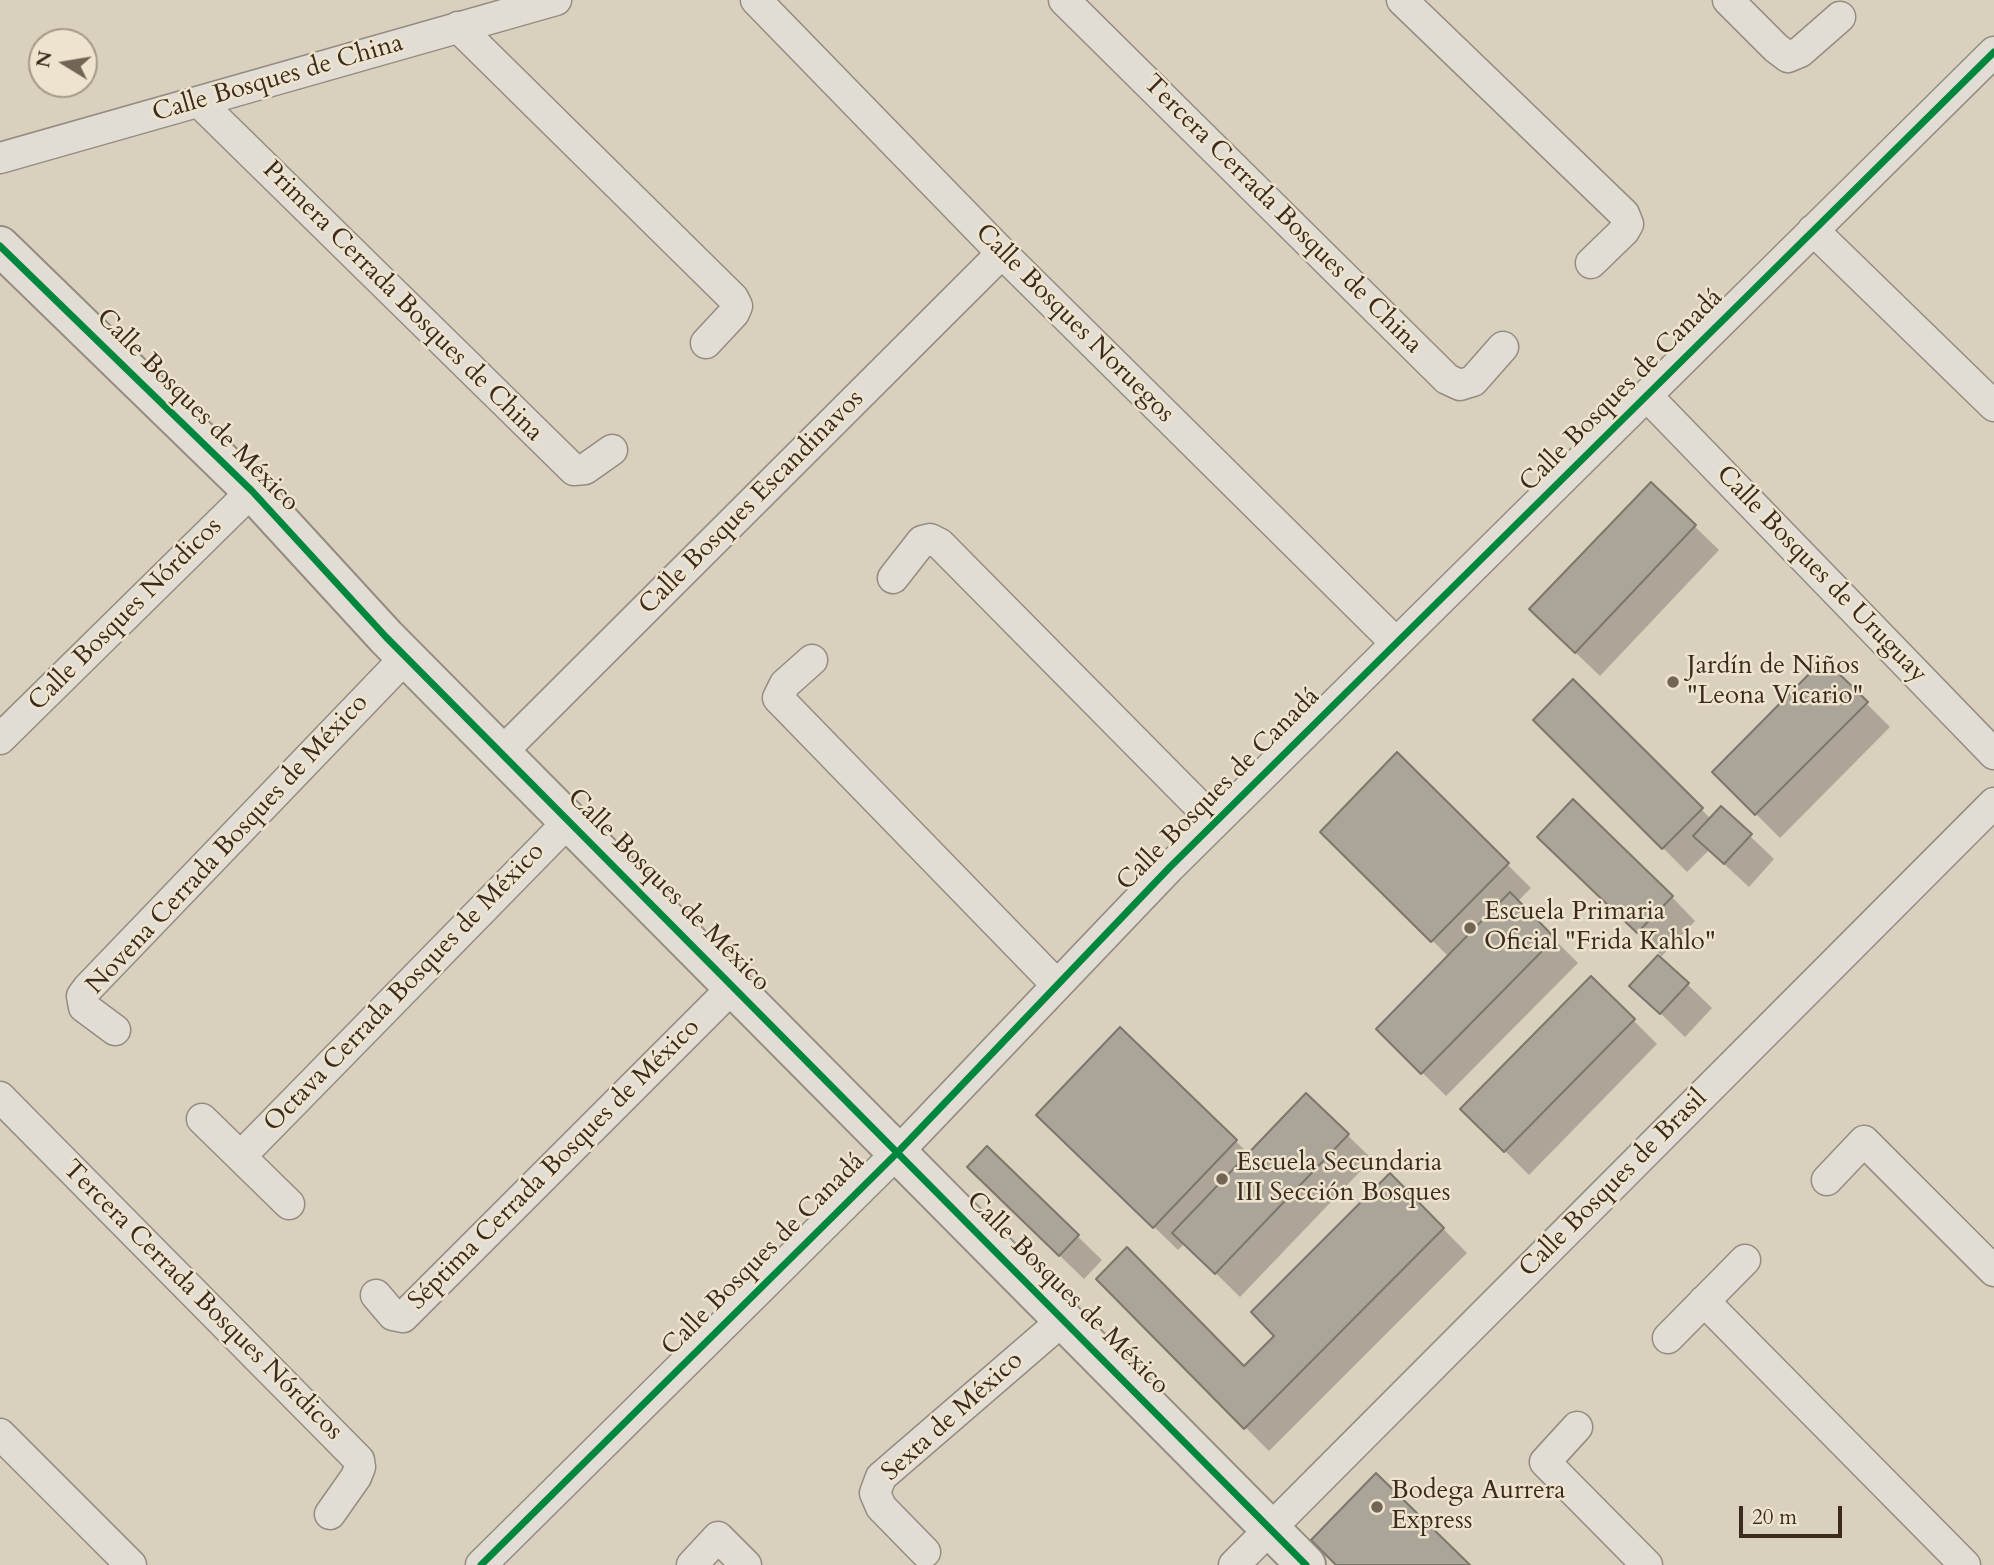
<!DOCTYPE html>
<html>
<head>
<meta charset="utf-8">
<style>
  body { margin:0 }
  #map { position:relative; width:1994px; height:1565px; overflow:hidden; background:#d9d0be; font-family:Cardo,serif }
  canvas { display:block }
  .north { position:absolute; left:28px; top:28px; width:70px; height:70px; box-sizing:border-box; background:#eee3cd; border:2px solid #a69987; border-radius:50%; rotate:281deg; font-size:19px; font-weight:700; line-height:28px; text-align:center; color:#3b2b1e }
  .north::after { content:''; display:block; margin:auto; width:24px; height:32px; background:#726556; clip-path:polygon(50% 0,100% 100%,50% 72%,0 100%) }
  .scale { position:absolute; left:1739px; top:1506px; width:103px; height:32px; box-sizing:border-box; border:4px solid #3b2b1e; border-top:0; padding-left:9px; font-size:21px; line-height:24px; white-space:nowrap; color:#3b2b1e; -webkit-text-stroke:5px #eee3cd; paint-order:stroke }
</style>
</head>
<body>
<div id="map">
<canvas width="1994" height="1565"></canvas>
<div class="north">N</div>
<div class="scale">20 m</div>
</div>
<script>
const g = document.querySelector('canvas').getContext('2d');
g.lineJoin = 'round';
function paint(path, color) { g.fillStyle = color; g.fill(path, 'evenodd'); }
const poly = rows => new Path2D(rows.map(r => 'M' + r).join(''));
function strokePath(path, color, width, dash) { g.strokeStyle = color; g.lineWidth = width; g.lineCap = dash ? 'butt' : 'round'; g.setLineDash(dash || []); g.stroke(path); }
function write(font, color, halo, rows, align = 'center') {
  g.font = font + ' Cardo,serif'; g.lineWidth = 5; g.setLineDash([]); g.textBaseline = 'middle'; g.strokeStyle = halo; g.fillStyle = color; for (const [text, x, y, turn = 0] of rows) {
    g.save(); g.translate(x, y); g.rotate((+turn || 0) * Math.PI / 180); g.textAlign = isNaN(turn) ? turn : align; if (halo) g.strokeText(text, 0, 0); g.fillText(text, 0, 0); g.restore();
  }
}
paint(poly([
  [1651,484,1719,550,1600,676,1555,633],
  [1824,661,1890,727,1780,838,1714,772],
  [1573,682,1711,819,1750,836,1774,859,1749,887,1709,850,1687,872,1535,720],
  [1397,755,1531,888,1517,902,1578,963,1446,1096,1378,1029,1449,957,1322,832],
  [1563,861,1672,897,1695,921,1660,958,1712,1008,1685,1037,1632,986,1661,955],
  [1591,978,1657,1044,1529,1175,1463,1109],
  [1120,1029,1250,1155,1306,1095,1372,1159,1240,1297,1185,1243,1178,1250,1063,1139],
  [987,1149,1102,1260,1084,1279,993,1191],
  [1390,1175,1467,1253,1269,1451,1098,1279,1244,1369,1277,1336]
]), '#0003');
const building = poly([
  [1651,482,1696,525,1575,653,1529,609,1651,482],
  [1824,659,1868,702,1755,815,1712,772,1824,659],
  [1573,679,1703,808,1662,849,1533,720,1573,679],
  [1397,752,1509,863,1431,942,1320,832,1397,752],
  [1573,799,1673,896,1637,933,1537,837,1573,799],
  [1721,806,1752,834,1724,864,1693,836,1721,806],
  [1510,892,1555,938,1421,1074,1376,1029,1510,892],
  [1658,955,1689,983,1660,1014,1629,986,1658,955],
  [1591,976,1635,1019,1504,1152,1460,1109,1591,976],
  [1120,1027,1237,1140,1153,1228,1036,1115,1120,1027],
  [1306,1093,1349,1134,1215,1274,1172,1233,1306,1093],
  [987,1146,1079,1235,1059,1256,967,1167,987,1146],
  [1390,1173,1444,1228,1244,1429,1096,1279,1127,1247,1244,1366,1274,1336,1251,1312,1390,1173],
  [1376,1473,1470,1565,1336,1565,1311,1540,1376,1473]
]);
paint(building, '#aba498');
strokePath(building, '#7d766b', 2);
const minor = poly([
  [756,0,1002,253,1396,643],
  [1064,0,1447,379,1460,385,1473,381,1503,347],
  [1402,0,1624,214,1628,224,1624,231,1591,263],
  [1728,0,1776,48,1788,57,1800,52,1840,17],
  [458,27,733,298,737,306,734,313,706,343],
  [199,102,574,470,585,469,612,450],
  [0,158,556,0],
  [1813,230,1994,406],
  [1647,396,1994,754],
  [893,578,922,541,930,539,940,544,1215,822],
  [812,660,785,684,778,698,1057,985],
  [0,739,252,491],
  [501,753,1002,253],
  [115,1030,84,1007,82,996,88,988,406,657],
  [0,1097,359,1460,360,1467,356,1477,330,1514],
  [202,1119,289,1204],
  [241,1156,570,820],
  [1827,1180,1864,1141,1994,1271],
  [376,1295,393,1315,403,1317,733,987],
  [1704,1301,1965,1565],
  [1668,1338,1745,1260],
  [1577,1427,1545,1462,1647,1565],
  [0,1434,131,1565],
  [925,1552,881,1507,875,1493,881,1477,1063,1320],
  [481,1565,897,1153,1170,867,1994,52],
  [692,1565,718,1537,746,1565],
  [1234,1565,1994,803]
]);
const tertiary = poly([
  [0,246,252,491,386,637,1306,1565]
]);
strokePath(minor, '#948c80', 33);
strokePath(tertiary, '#948c80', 42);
strokePath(minor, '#e2ddd4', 30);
strokePath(tertiary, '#e2ddd4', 38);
strokePath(poly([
  [0,246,252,491,386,637,1306,1565],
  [481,1565,897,1153,1170,867,1994,52]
]), '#00873e', 7);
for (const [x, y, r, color] of [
  [1673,682,7,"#726556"],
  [1470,928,7,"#726556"],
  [1222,1179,7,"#726556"],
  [1377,1507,7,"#726556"]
]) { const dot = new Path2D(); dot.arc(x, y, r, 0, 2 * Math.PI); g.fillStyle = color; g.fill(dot); strokePath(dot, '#eee3cd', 2.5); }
write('26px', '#3b2b1e', '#eee3cd', [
  ["Calle Bosques de China",278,79,-16],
  ["Tercera Cerrada Bosques de China",1282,215,45],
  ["Primera Cerrada Bosques de China",402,302,45],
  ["Calle Bosques Noruegos",1074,324,45],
  ["Calle Bosques de Canadá",1622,391,-45],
  ["Calle Bosques de México",197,411,45],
  ["Calle Bosques Escandinavos",752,503,-45],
  ["Calle Bosques de Uruguay",1821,575,46],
  ["Calle Bosques Nórdicos",126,615,-45],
  ["Calle Bosques de Canadá",1219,790,-45],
  ["Novena Cerrada Bosques de México",228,845,-47],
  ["Calle Bosques de México",668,891,45],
  ["Octava Cerrada Bosques de México",405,988,-46],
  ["Séptima Cerrada Bosques de México",555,1165,-45],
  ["Calle Bosques de Brasil",1614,1184,-45],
  ["Calle Bosques de Canadá",764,1255,-45],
  ["Calle Bosques de México",1067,1294,45],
  ["Tercera Cerrada Bosques Nórdicos",202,1301,45],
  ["Sexta de México",953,1417,-42]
]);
write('26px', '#3b2b1e', '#eee3cd', [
  ["Jardín de Niños",1687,667],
  ["\"Leona Vicario\"",1687,697],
  ["Escuela Primaria",1484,913],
  ["Oficial \"Frida Kahlo\"",1484,943],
  ["Escuela Secundaria",1236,1164],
  ["III Sección Bosques",1236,1194],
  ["Bodega Aurrera",1391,1492],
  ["Express",1391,1522]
], 'left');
</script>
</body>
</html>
